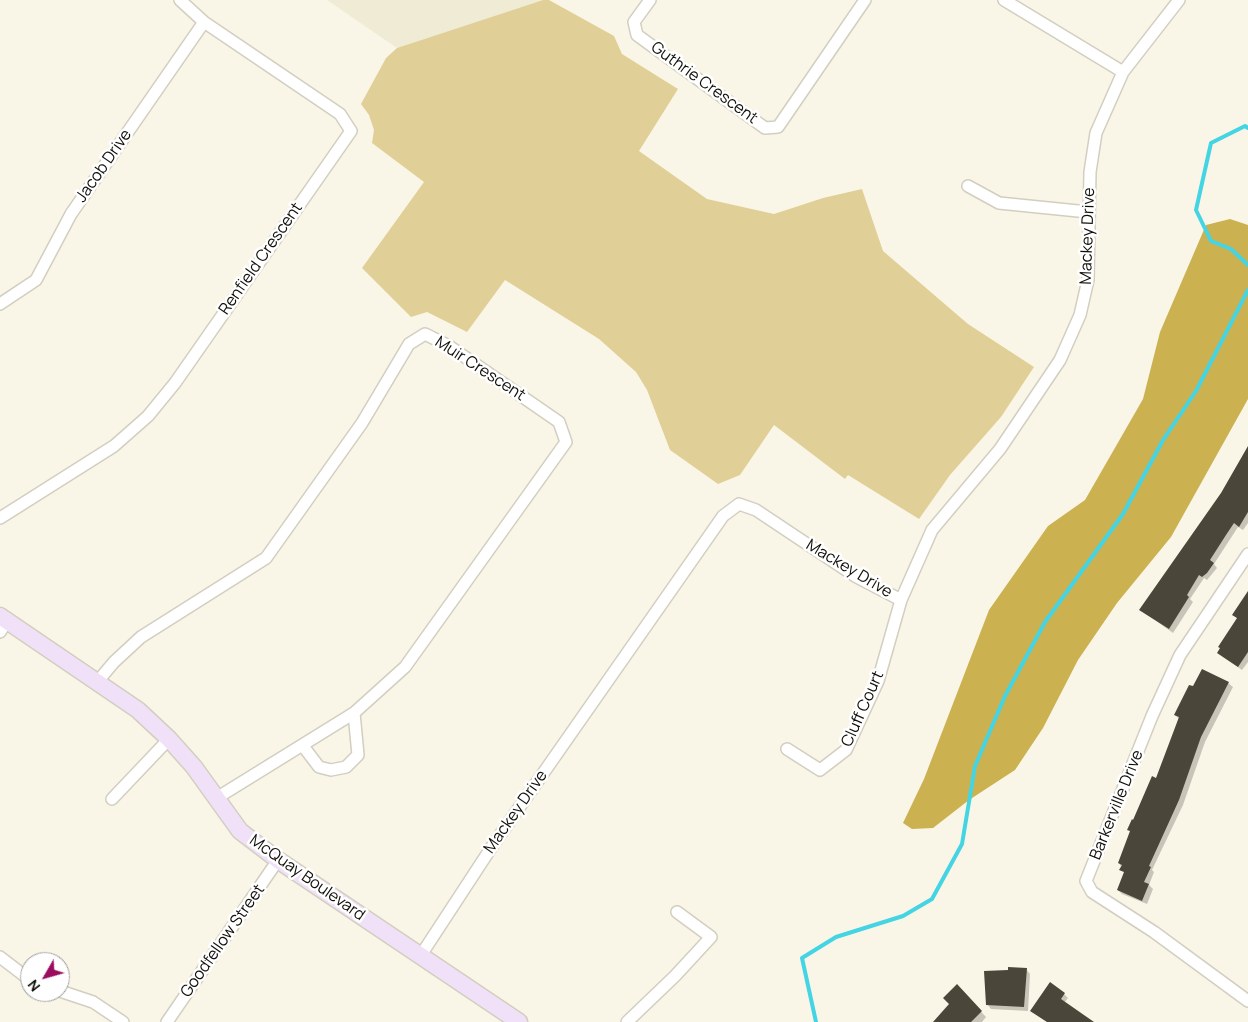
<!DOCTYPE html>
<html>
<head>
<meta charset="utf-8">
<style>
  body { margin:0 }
  #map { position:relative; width:1248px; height:1022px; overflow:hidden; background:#faf6e7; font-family:Manrope,sans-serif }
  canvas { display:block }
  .north { position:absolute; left:20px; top:952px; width:50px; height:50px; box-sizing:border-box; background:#fff; border:1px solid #9f9f9d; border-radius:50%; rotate:232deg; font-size:14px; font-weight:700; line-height:20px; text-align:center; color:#100f0a }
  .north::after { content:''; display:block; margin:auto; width:18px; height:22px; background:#9a0d5f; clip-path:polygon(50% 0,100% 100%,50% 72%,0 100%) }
</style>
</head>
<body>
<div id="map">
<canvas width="1248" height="1022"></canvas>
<div class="north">N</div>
</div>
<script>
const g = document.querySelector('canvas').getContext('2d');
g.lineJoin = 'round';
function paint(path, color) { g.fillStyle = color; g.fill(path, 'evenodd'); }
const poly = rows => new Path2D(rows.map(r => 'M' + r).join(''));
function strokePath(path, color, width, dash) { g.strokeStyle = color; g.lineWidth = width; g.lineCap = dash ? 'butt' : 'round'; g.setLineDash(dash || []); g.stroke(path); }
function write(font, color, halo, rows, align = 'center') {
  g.font = font + ' Manrope,sans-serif'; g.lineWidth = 5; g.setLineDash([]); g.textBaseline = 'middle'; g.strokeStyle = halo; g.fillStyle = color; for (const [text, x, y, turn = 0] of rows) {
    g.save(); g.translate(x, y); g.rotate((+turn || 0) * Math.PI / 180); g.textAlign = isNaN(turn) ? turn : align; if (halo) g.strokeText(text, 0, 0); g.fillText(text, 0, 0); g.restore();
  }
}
paint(poly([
  [327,0,543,0,397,48]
]), '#f0ebd5');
paint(poly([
  [543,0,549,0,614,36,622,54,678,89,639,151,707,199,774,214,823,198,862,189,883,251,968,324,1034,367,1001,417,950,475,919,519,848,475,845,479,774,425,740,475,718,484,670,450,647,390,636,372,599,339,505,280,467,332,427,312,411,317,362,268,424,182,372,143,374,130,369,115,361,104,386,58,397,48]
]), '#e0d097');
paint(poly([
  [1230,219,1248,225,1248,399,1171,537,1117,603,1078,660,1043,728,1015,770,969,800,933,828,912,829,903,823,924,779,989,610,1048,526,1085,500,1143,399,1160,332,1206,225]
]), '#cbb150');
paint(poly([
  [1248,447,1248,523,1243,530,1238,527,1214,564,1217,568,1207,580,1204,578,1190,599,1193,602,1173,633,1141,610,1223,494],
  [1248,593,1248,662,1242,670,1223,657,1238,619,1233,614],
  [1228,683,1233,687,1205,742,1183,805,1152,870,1154,872,1149,885,1153,889,1147,904,1122,894,1118,890,1125,874,1119,863,1157,780,1179,719,1175,715,1193,688],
  [1026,969,1030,974,1028,1011,991,1009,987,1004],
  [957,986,986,1017,982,1022,934,1022,950,1004],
  [1064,994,1068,998,1064,1003,1090,1022,1047,1022,1032,1011]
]), '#0003');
strokePath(poly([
  [1248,128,1245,126,1211,143,1196,210,1211,241,1231,249,1248,265],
  [816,1022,802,958,836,937,903,916,932,899,962,844,975,766,1005,696,1045,622,1123,514,1163,440,1196,391,1248,290]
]), '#44d4e4', 4);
paint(poly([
  [1248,446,1248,512,1239,527,1234,523,1226,535,1210,560,1214,563,1207,573,1202,577,1199,575,1187,595,1189,597,1169,629,1139,610,1221,493],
  [1248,591,1248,652,1238,667,1217,653,1220,648,1218,647,1237,618,1232,615],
  [1202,669,1229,682,1201,737,1179,800,1149,866,1151,867,1144,882,1149,884,1142,901,1117,890,1124,872,1119,870,1122,865,1118,863,1130,831,1127,830,1132,819,1133,820,1152,776,1156,778,1179,717,1174,715,1189,685,1193,686],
  [1008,967,1027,968,1024,1007,986,1005,984,971,1008,970],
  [1050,982,1065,993,1061,999,1094,1022,1047,1022,1030,1011],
  [957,984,982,1011,971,1022,933,1022,949,1004,943,998]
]), '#4a463a');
const street = poly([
  [650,0,634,22,637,35,765,128,778,127,865,0],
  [1004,0,1123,72],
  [968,186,999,203,1088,212],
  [0,304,36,280,71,214,204,22],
  [0,518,114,446,148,416,175,383,351,131,340,114,204,22,180,0],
  [1248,554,1180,655,1152,716,1086,881,1092,892,1154,932,1248,1001],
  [0,632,7,621],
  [98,681,114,662,141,637,266,558,362,423,409,344,425,334,449,346,559,422,566,442,405,667,354,713,215,799],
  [303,746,319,767,331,770,346,767,358,755,354,713],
  [787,749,820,770,846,750,878,681,901,600,932,530,1000,449,1060,360,1080,315,1088,280,1090,172,1096,133,1123,72,1179,0],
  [112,799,169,739],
  [421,955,493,845,723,516,739,504,756,510,855,576,901,600],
  [0,957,30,980],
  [60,991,93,1002,123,1022],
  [167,1022,278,860],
  [627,1022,675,976,711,937,677,912]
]);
const secondary = poly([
  [0,616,138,710,169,739,194,767,240,831,278,860,519,1022]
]);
strokePath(street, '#d2cec0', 14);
strokePath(secondary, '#d2cec0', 19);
strokePath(street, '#fff', 11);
strokePath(secondary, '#f1e1f8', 16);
write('16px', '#100f0a', '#fff', [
  ["Guthrie Crescent",704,83,36],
  ["Jacob Drive",104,166,-55],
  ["Mackey Drive",1088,236,-88],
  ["Renfield Crescent",261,259,-55],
  ["Muir Crescent",480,369,33],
  ["Mackey Drive",849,569,31],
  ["Cluff Court",863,709,-66],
  ["Barkerville Drive",1117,805,-68],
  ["Mackey Drive",516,812,-55],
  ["McQuay Boulevard",307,878,35],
  ["Goodfellow Street",223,941,-55]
]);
</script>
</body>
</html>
